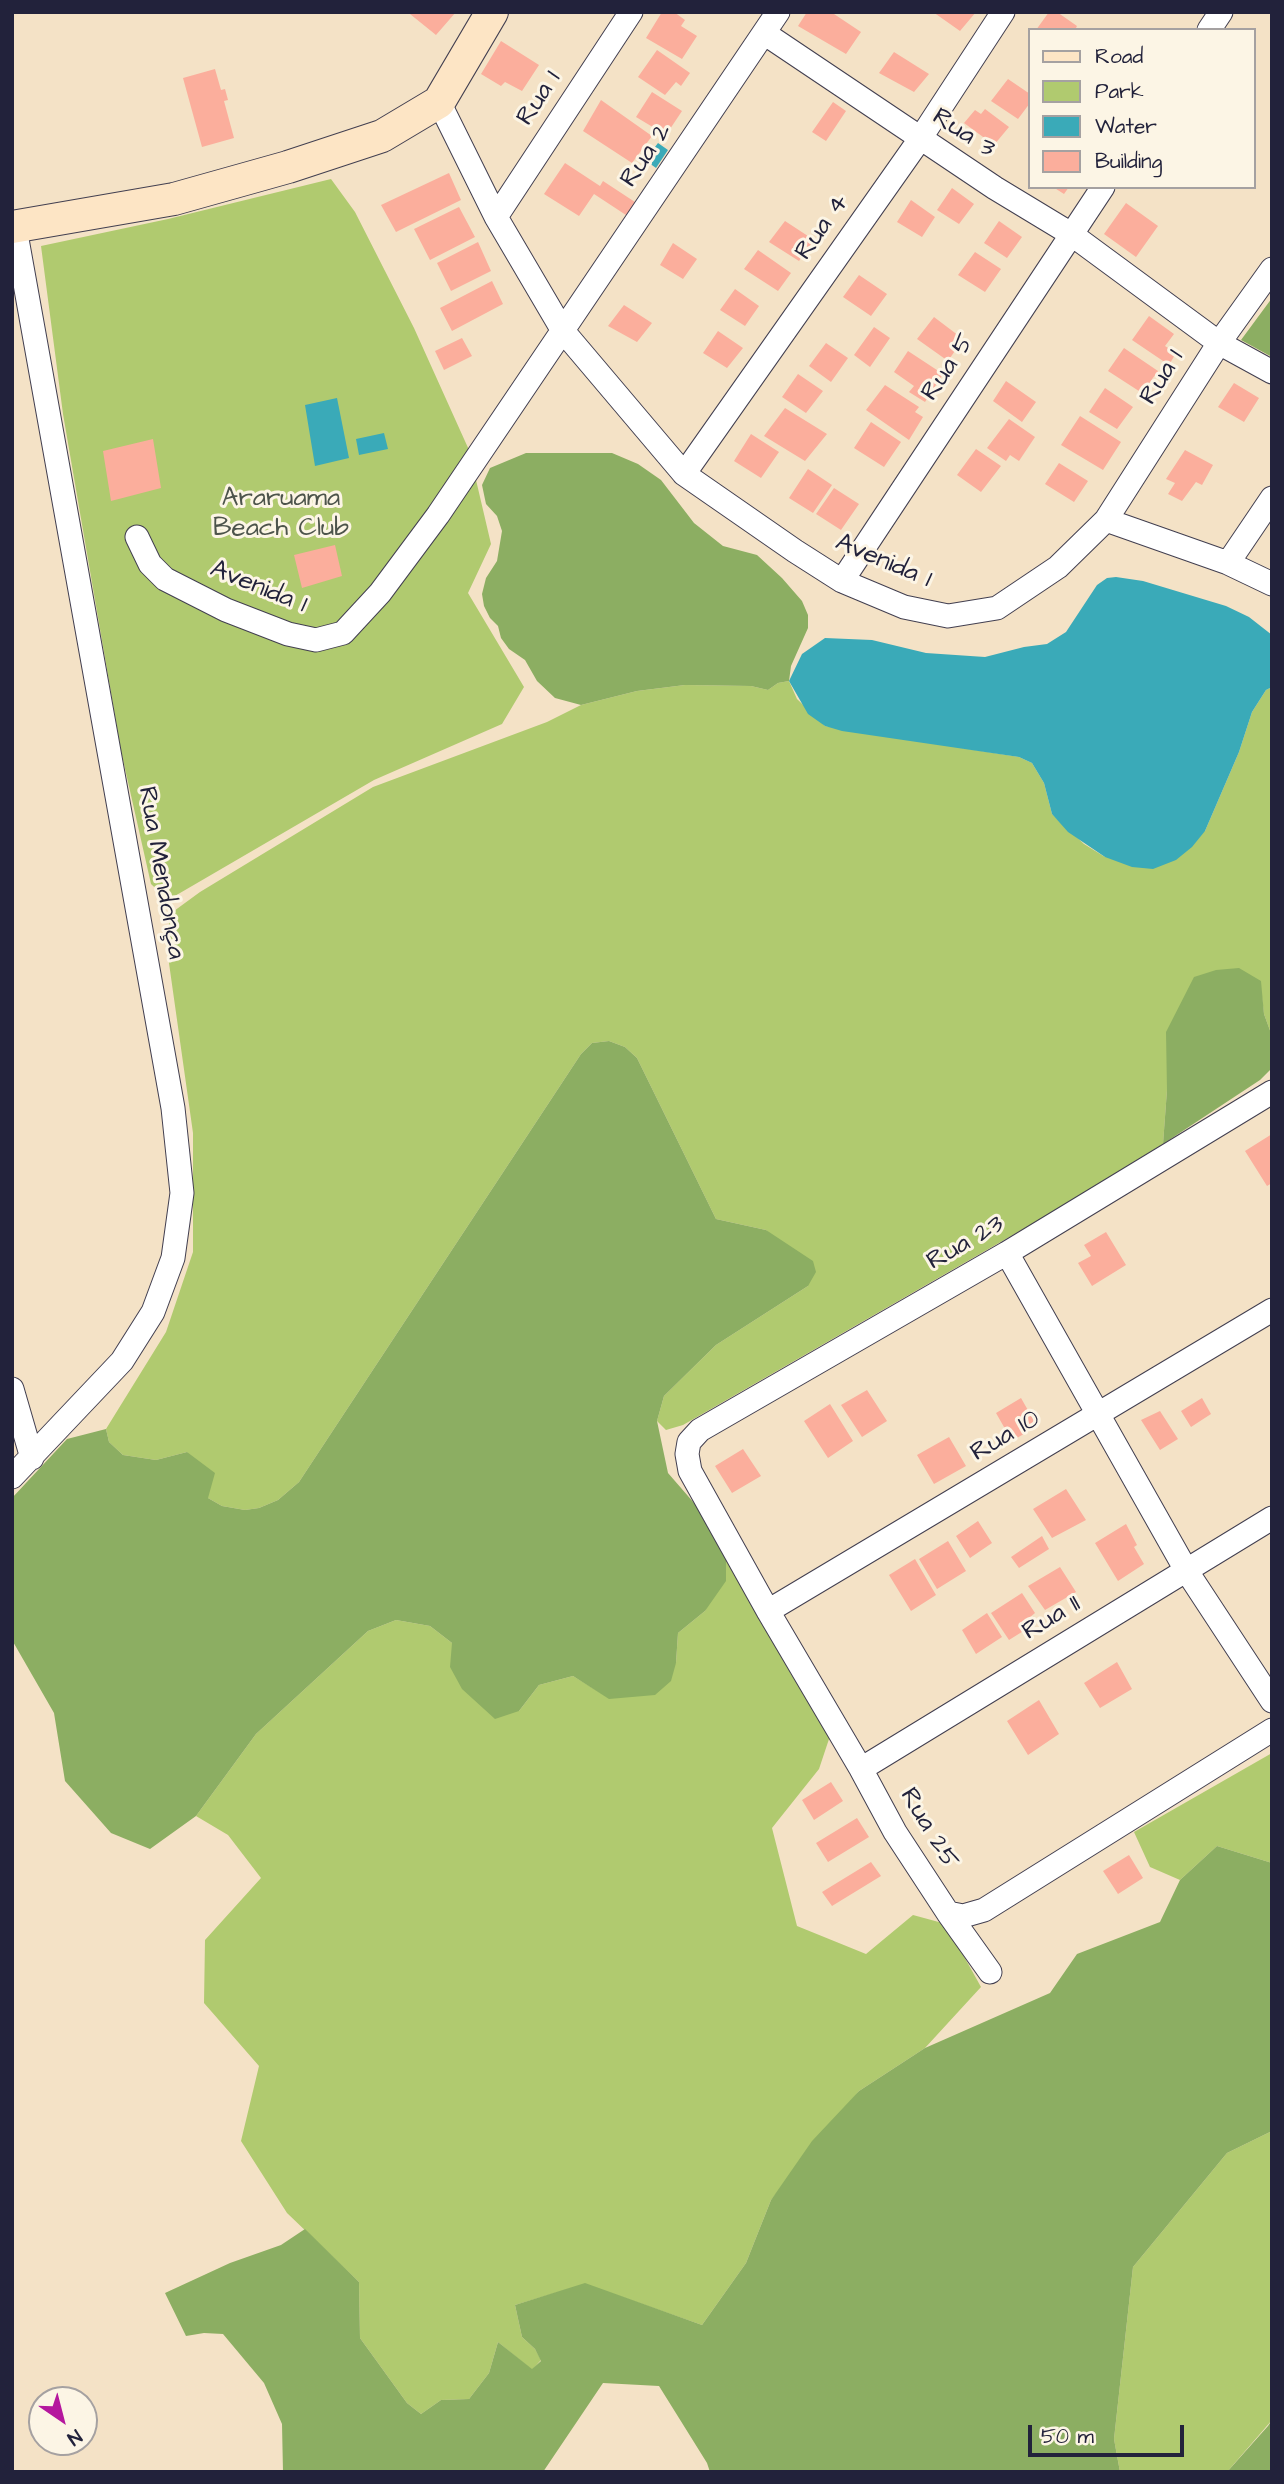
<!DOCTYPE html>
<html>
<head>
<meta charset="utf-8">
<style>
  body { margin:0 }
  #map { position:relative; width:1284px; height:2484px; overflow:hidden; background:#f4e2c6; font-family:"Architects Daughter",sans-serif }
  canvas { display:block }
  .frame { position:absolute; inset:0; border:14px solid #22223b; pointer-events:none }
  .legend { position:absolute; left:1028px; top:28px; width:228px; height:161px; box-sizing:border-box; background:#fcf5e5; border:2px solid #a5a1a1; margin:0; padding:9px 12px; list-style:none; font-size:21px; color:#22223b }
  .legend li { display:flex; align-items:center; gap:14px; height:35px }
  .legend b { width:35px; border:2px solid #a5a1a1 }
  .north { position:absolute; left:28px; top:2386px; width:70px; height:70px; box-sizing:border-box; background:#fcf5e5; border:2px solid #a5a1a1; border-radius:50%; rotate:145deg; font-size:19px; font-weight:700; line-height:28px; text-align:center; color:#22223b }
  .north::after { content:''; display:block; margin:auto; width:24px; height:32px; background:#b5179e; clip-path:polygon(50% 0,100% 100%,50% 72%,0 100%) }
  .scale { position:absolute; left:1028px; top:2425px; width:156px; height:32px; box-sizing:border-box; border:4px solid #22223b; border-top:0; padding-left:9px; font-size:21px; line-height:24px; white-space:nowrap; color:#22223b; -webkit-text-stroke:5px #fcf5e5; paint-order:stroke }
</style>
</head>
<body>
<div id="map">
<canvas width="1284" height="2484"></canvas>
<div class="frame"></div>
<ul class="legend">
<li><b style="height:9px;background:#fde5c5"></b>Road</li>
<li><b style="height:19px;background:#b0ca6f"></b>Park</li>
<li><b style="height:19px;background:#3aaab8"></b>Water</li>
<li><b style="height:19px;background:#fbae9c"></b>Building</li>
</ul>
<div class="north">N</div>
<div class="scale">50 m</div>
</div>
<script>
const g = document.querySelector('canvas').getContext('2d');
g.lineJoin = 'round';
function paint(path, color) { g.fillStyle = color; g.fill(path, 'evenodd'); }
const poly = rows => new Path2D(rows.map(r => 'M' + r).join(''));
function strokePath(path, color, width, dash) { g.strokeStyle = color; g.lineWidth = width; g.lineCap = dash ? 'butt' : 'round'; g.setLineDash(dash || []); g.stroke(path); }
function write(font, color, halo, rows, align = 'center') {
  g.font = font + ' "Architects Daughter",sans-serif'; g.lineWidth = 6; g.setLineDash([]); g.textBaseline = 'middle'; g.strokeStyle = halo; g.fillStyle = color; for (const [text, x, y, turn = 0] of rows) {
    g.save(); g.translate(x, y); g.rotate((+turn || 0) * Math.PI / 180); g.textAlign = isNaN(turn) ? turn : align; if (halo) g.strokeText(text, 0, 0); g.fillText(text, 0, 0); g.restore();
  }
}
paint(poly([
  [331,179,355,212,414,328,469,450,491,544,468,593,524,687,502,724,374,780,168,900,151,884,121,751,63,414,41,246,168,219],
  [789,681,797,699,825,726,1019,757,1032,763,1044,783,1052,814,1084,844,1105,857,1205,831,1239,752,1252,712,1266,690,1272,687,1272,1036,1264,1014,1260,981,1167,1090,1163,1144,1037,1221,683,1425,666,1430,657,1421,664,1396,716,1345,808,1286,766,1230,716,1219,637,1058,625,1047,609,1041,592,1043,581,1054,299,1482,278,1500,259,1508,245,1510,222,1506,208,1498,187,1452,156,1460,123,1455,109,1442,106,1429,166,1332,193,1252,193,1133,165,935,174,911,200,892,373,787,547,722,581,705,637,691,685,685,751,686,768,690,778,683],
  [726,1554,791,1674,830,1736,819,1769,772,1828,797,1926,866,1954,913,1915,946,1924,981,1987,925,2048,859,2091,771,2200,746,2263,702,2325,585,2284,515,2305,522,2337,535,2349,541,2360,532,2370,498,2342,489,2373,469,2399,441,2400,421,2414,407,2403,360,2338,359,2282,287,2213,241,2141,259,2066,204,2003,205,1940,261,1878,228,1835,196,1816,256,1734,368,1631,396,1620,430,1626,452,1643,519,1711,539,1685,573,1676,609,1698,676,1663,678,1633,705,1611],
  [1272,1753,1272,1863,1217,1846,1180,1880,1150,1867,1134,1832],
  [1272,2131,1272,2420,1227,2472,1120,2472,1114,2439,1133,2267,1227,2153]
]), '#b0ca6f');
paint(poly([
  [1272,298,1272,357,1241,340],
  [526,453,612,453,638,464,661,480,694,523,723,546,757,555,782,578,802,601,808,615,808,628,791,666,789,681,778,683,768,690,751,686,685,685,637,691,581,705,555,698,537,681,525,660,509,649,501,638,498,626,490,618,484,606,482,594,486,578,497,561,502,531,497,516,486,504,482,485,490,468],
  [1239,968,1261,981,1264,1014,1272,1036,1272,1068,1260,1080,1163,1144,1167,1090,1166,1032,1194,977,1216,970],
  [609,1041,625,1047,637,1058,716,1219,766,1230,813,1261,816,1272,808,1286,716,1345,664,1396,657,1421,668,1473,701,1511,726,1554,726,1581,705,1611,678,1633,676,1663,671,1681,655,1695,609,1699,573,1676,539,1685,519,1711,495,1719,462,1689,450,1667,452,1643,430,1626,396,1620,368,1631,256,1734,196,1816,150,1849,111,1833,65,1781,54,1713,12,1640,12,1498,67,1439,106,1429,109,1442,123,1455,156,1460,187,1452,215,1473,208,1498,222,1506,245,1510,259,1508,278,1500,299,1482,581,1054,592,1043],
  [1217,1846,1272,1863,1272,2131,1227,2153,1133,2267,1114,2439,1120,2472,710,2472,707,2463,659,2386,603,2383,543,2472,283,2472,282,2424,264,2383,223,2334,204,2333,186,2336,165,2293,230,2263,281,2245,305,2229,359,2282,360,2338,407,2403,421,2414,441,2400,469,2399,489,2373,498,2342,532,2369,541,2361,535,2349,522,2337,515,2305,585,2283,702,2325,746,2263,771,2200,812,2141,859,2091,925,2048,1050,1993,1077,1954,1160,1922,1180,1880],
  [1272,2420,1272,2472,1227,2472,1268,2426]
]), '#8cae62');
paint(poly([
  [658,143,668,150,656,168,645,160],
  [337,398,349,458,315,466,305,405],
  [384,433,388,449,359,455,356,439],
  [1116,577,1143,581,1226,606,1249,617,1272,635,1272,687,1266,690,1252,712,1239,752,1205,831,1192,847,1176,860,1153,869,1132,867,1105,857,1068,832,1052,814,1044,783,1032,763,1019,757,842,731,825,726,808,714,789,681,802,654,825,638,872,640,926,653,985,657,1024,647,1047,644,1066,632,1097,585,1107,578]
]), '#3aaab8');
paint(poly([
  [411,12,456,12,436,35,410,14],
  [662,12,674,12,685,20,681,26,697,36,682,59,646,38],
  [807,12,831,12,861,32,846,54,798,26],
  [933,12,976,12,960,31],
  [1049,12,1057,12,1077,26,1075,30,1036,30],
  [501,41,539,65,522,91,505,82,501,86,481,74],
  [657,50,690,73,681,86,676,82,665,95,638,77],
  [894,52,929,74,914,92,879,73],
  [215,69,221,90,225,89,228,100,224,101,234,138,202,147,183,78],
  [1008,79,1030,94,1030,103,1018,119,991,101],
  [652,92,682,111,666,135,636,117],
  [601,100,652,136,632,163,583,131],
  [833,102,846,111,826,141,812,132],
  [985,109,1009,127,994,145,964,123,975,110,981,114],
  [565,163,600,186,603,181,638,204,629,217,594,194,579,216,544,194],
  [449,173,461,200,396,232,381,205],
  [1053,187,1069,187,1064,194],
  [952,188,974,204,959,224,937,210],
  [911,200,935,217,922,237,897,222],
  [1126,203,1158,226,1136,257,1104,234],
  [459,207,475,237,430,260,414,229],
  [785,221,814,240,799,261,769,242],
  [999,221,1022,237,1007,258,984,243],
  [478,242,491,271,451,291,437,263],
  [673,243,697,259,683,279,660,265],
  [758,250,791,273,778,291,744,269],
  [975,252,1001,269,985,292,958,275],
  [859,275,887,294,871,316,843,297],
  [492,281,503,304,452,331,440,308],
  [735,289,759,306,745,326,720,310],
  [624,305,652,323,637,342,608,326],
  [1149,316,1174,334,1165,346,1176,353,1169,365,1132,340],
  [934,317,963,339,948,361,917,339],
  [874,327,890,338,870,367,854,355],
  [718,331,743,348,727,368,703,353],
  [462,338,472,356,444,370,435,351],
  [826,343,848,358,831,382,809,366],
  [1124,348,1158,371,1142,393,1108,371],
  [908,351,943,374,925,402,909,392,914,386,894,372],
  [798,374,823,391,806,413,782,397],
  [1006,381,1036,402,1022,422,993,401],
  [1234,383,1259,398,1244,422,1218,407],
  [885,385,919,407,915,412,923,417,909,440,866,410],
  [1105,388,1133,407,1117,429,1089,412],
  [785,408,827,434,805,461,764,436],
  [1080,416,1121,442,1103,470,1061,445],
  [1009,419,1035,437,1019,461,1010,455,1006,461,987,448],
  [871,422,901,442,884,467,854,448],
  [751,434,779,452,761,478,734,461],
  [153,439,161,488,111,501,103,451],
  [976,449,1001,466,981,492,957,475],
  [1185,450,1213,465,1202,485,1196,482,1182,501,1168,494,1175,483,1166,479],
  [1059,463,1088,481,1074,502,1045,484],
  [808,469,832,485,813,513,789,498],
  [834,488,859,504,841,530,816,514],
  [335,545,342,576,302,588,294,555],
  [1272,1134,1272,1183,1267,1186,1245,1151],
  [1106,1232,1126,1265,1092,1286,1078,1263,1091,1256,1084,1245],
  [867,1390,887,1421,862,1437,841,1405],
  [1021,1398,1037,1426,1012,1441,996,1413],
  [1202,1398,1211,1414,1191,1427,1181,1411],
  [830,1404,853,1441,828,1458,804,1421],
  [1160,1411,1178,1439,1160,1450,1141,1420],
  [949,1437,966,1466,934,1484,917,1455],
  [743,1449,761,1476,732,1493,715,1466],
  [1066,1489,1086,1520,1052,1538,1033,1509],
  [978,1521,992,1543,970,1558,956,1536],
  [1126,1524,1137,1545,1134,1547,1144,1564,1118,1581,1095,1543],
  [1042,1536,1049,1549,1019,1568,1011,1557],
  [948,1541,966,1571,937,1589,919,1559],
  [915,1559,936,1595,911,1611,889,1575],
  [1060,1567,1076,1592,1045,1610,1028,1586],
  [1022,1593,1035,1613,1029,1618,1033,1625,1009,1640,991,1613],
  [987,1613,1002,1637,976,1654,962,1630],
  [1117,1662,1132,1689,1100,1708,1084,1683],
  [1039,1700,1059,1734,1028,1755,1007,1721],
  [831,1782,843,1801,814,1820,802,1800],
  [857,1818,869,1837,828,1862,816,1843],
  [1129,1855,1143,1878,1118,1894,1103,1871],
  [871,1862,881,1876,832,1906,822,1892]
]), '#fbae9c');
const street = poly([
  [1209,30,1221,12],
  [764,33,995,188,1071,234,1219,343,1272,372],
  [439,102,496,217,563,331,684,474,795,551,842,581,904,607,948,616,997,608,1058,567,1106,520,1228,563,1272,584],
  [496,217,631,12],
  [684,474,920,139,1003,12],
  [1106,520,1219,343,1272,269],
  [137,537,150,564,165,579,226,610,288,634,316,640,343,633,380,593,438,515,778,12],
  [1228,563,1272,498],
  [842,581,1103,187],
  [1272,1092,1007,1253,700,1430,689,1442,687,1454,690,1471,768,1611,861,1769,895,1832,948,1913,963,1916,984,1910,1272,1730],
  [1007,1253,1186,1570,1272,1701],
  [12,1389,32,1458],
  [12,1477,122,1361,153,1312,173,1258,182,1193,173,1108,15,228],
  [768,1611,1272,1310],
  [861,1769,1272,1518],
  [948,1913,990,1972]
]);
const secondary = poly([
  [12,227,174,199,288,167,382,136,439,102,492,12]
]);
strokePath(street, '#423f50', 25);
strokePath(secondary, '#423f50', 34);
strokePath(street, '#fff', 23);
strokePath(secondary, '#fde5c5', 32);
write('26px', '#22223b', '#fcf5e5', [
  ["Rua 1",540,99,-57],
  ["Rua 3",963,134,33],
  ["Rua 2",647,156,-56],
  ["Rua 4",823,228,-55],
  ["Rua 5",949,368,-56],
  ["Rua 1",1163,378,-58],
  ["Avenida 1",883,562,23],
  ["Avenida 1",258,588,22],
  ["Rua Mendonça",160,873,80],
  ["Rua 23",966,1244,-30],
  ["Rua 10",1006,1437,-31],
  ["Rua 11",1052,1619,-31],
  ["Rua 25",928,1829,59]
]);
write('26px', '#4d544b', '#fcf5e5', [
  ["Araruama",281,500],
  ["Beach Club",281,530]
]);
</script>
</body>
</html>
